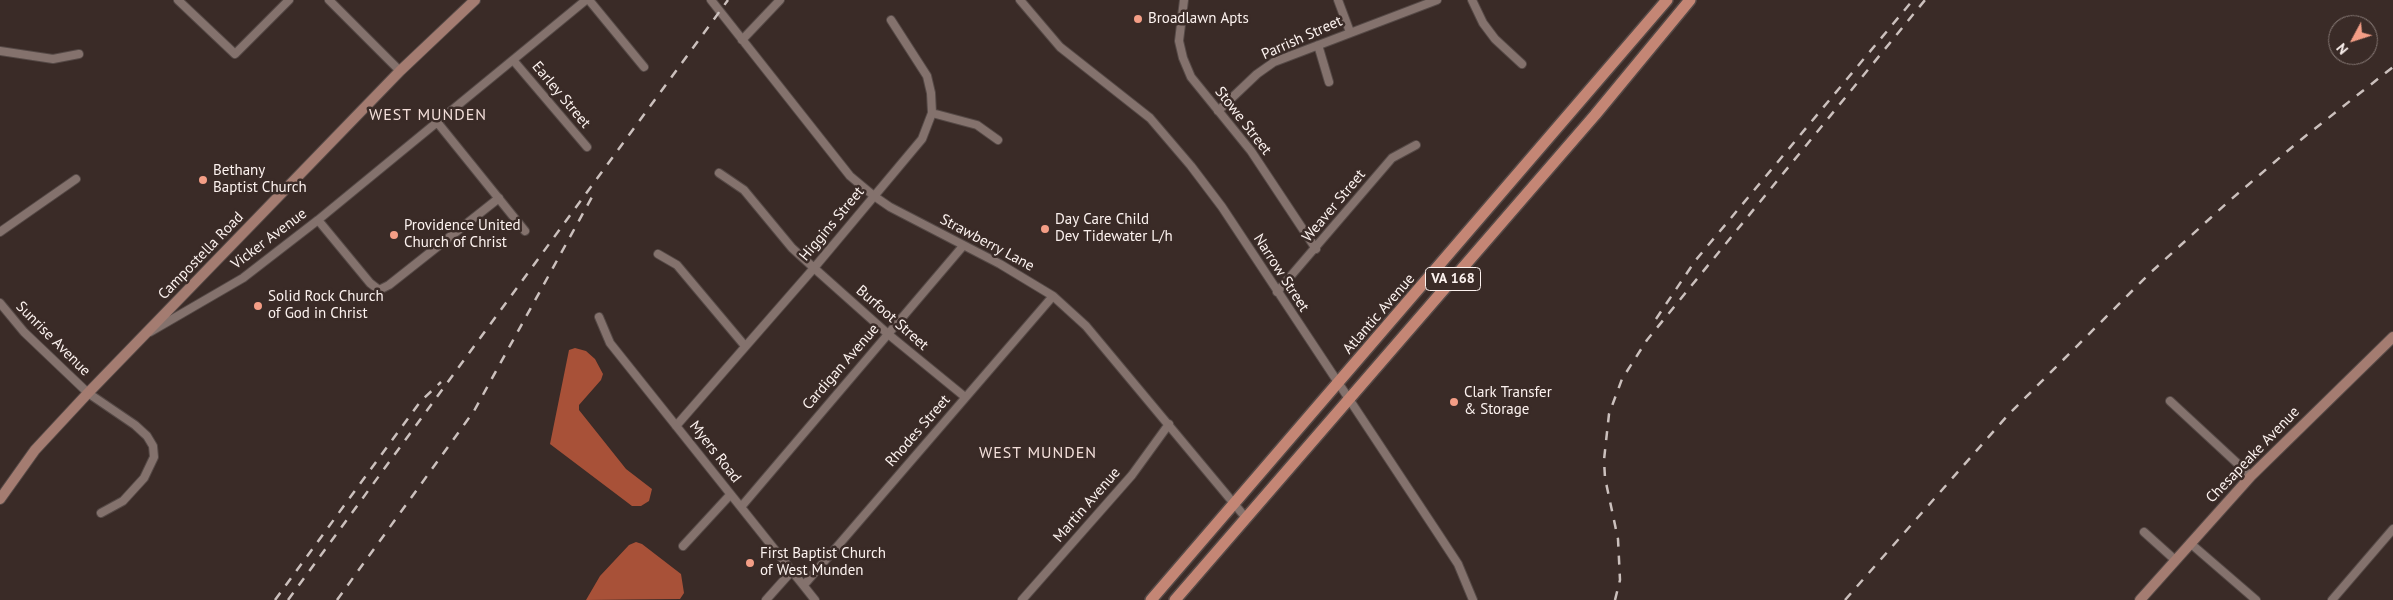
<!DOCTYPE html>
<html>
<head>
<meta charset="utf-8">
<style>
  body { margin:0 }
  #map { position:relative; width:2393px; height:600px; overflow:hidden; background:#3a2b27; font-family:"PT Sans",sans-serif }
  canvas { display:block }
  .north { position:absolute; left:2328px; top:15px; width:50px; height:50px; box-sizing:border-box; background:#3a2b27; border:1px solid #887b77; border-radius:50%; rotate:230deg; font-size:14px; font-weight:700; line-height:20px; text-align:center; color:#fcf2ef }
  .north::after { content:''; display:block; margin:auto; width:18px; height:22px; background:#f49e86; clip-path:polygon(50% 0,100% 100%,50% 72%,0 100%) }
</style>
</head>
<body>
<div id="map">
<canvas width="2393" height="600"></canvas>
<div class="north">N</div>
</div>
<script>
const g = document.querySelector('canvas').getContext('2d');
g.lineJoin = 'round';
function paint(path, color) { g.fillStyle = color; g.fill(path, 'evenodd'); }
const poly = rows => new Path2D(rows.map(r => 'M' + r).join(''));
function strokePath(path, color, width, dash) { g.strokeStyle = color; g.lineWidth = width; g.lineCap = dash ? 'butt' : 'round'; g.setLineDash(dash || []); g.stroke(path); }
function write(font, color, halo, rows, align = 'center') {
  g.font = font + ' "PT Sans",sans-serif'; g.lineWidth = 5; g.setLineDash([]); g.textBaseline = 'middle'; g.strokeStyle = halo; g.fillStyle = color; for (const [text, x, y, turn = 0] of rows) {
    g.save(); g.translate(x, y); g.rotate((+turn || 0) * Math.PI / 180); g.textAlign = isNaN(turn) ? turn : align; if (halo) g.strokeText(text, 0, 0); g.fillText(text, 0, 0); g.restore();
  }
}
paint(poly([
  [575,348,586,351,595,359,603,374,601,380,579,405,579,410,626,469,652,489,649,501,641,506,632,506,550,444,569,350],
  [636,542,642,544,681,574,684,593,680,599,586,600,600,576,629,545]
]), '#a85138');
const street = poly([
  [178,0,235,54,289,0],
  [329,0,400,71],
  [589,0,644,67],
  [711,0,850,176,874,196,890,207,1000,264,1053,296,1086,326,1246,518],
  [1020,0,1060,47,1150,118,1191,166,1222,207,1437,532,1458,564,1473,600],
  [1184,0,1179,41,1183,58,1191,77,1251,151,1316,249],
  [1338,0,1350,32],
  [1472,0,1483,23,1495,39,1522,64],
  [742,40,780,0],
  [1318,45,1329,82],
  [0,51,53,59,79,54],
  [513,60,587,147],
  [1218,111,1257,74,1274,62,1437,0],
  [932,113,977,125,998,140],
  [437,122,525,231],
  [719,173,744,190,792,248,814,268,888,334,965,397],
  [318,220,370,283,379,290,389,285,499,198],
  [0,232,76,179],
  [658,254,677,265,745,346],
  [1277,292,1392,158,1416,145],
  [0,303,24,332,88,393,135,425,147,436,153,446,154,457,144,478,123,501,101,513],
  [599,317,610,343,815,600],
  [150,332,243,278,318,220,586,0],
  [2170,401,2251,476],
  [676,426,814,268,922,139,932,113,931,93,927,76,891,20],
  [741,507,963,246],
  [2144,532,2174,559],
  [2190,543,2256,600],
  [683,546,730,495],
  [804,585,1053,296],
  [766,600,791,572],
  [1022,600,1132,475,1169,424],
  [2332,600,2393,529]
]);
const secondary = poly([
  [0,499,35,450,88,393,400,71,475,0],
  [2140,600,2251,476,2393,337]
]);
const primary = poly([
  [1151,600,1667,0],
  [1175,600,1595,115,1690,0]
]);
strokePath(street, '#554946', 10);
strokePath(secondary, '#554946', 12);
strokePath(primary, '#554946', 14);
strokePath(street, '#84726d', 8);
strokePath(secondary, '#a47c71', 10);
strokePath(primary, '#c48675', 11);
strokePath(poly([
  [1656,319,1695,261,1913,0],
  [275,600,420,402,441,382],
  [288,600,728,0],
  [337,600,474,411,592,197],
  [1615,600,1620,580,1618,539,1605,478,1604,460,1609,414,1622,379,1647,340,1925,0],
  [1845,600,2008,415,2149,274,2228,202,2298,142,2393,67]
]), '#cbc0bd', 2.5, [9, 9]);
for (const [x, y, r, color] of [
  [1138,19,5,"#f49e86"],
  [203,180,5,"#f49e86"],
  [1045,229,5,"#f49e86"],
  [394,235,5,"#f49e86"],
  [258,306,5,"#f49e86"],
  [1454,402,5,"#f49e86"],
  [750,563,5,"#f49e86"]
]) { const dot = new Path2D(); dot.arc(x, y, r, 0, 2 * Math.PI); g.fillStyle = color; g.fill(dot); strokePath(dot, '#3a2b27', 2); }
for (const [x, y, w] of [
  [1453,279,55]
]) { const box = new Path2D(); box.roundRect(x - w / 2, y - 11.5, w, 23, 4); g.fillStyle = '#3a2b27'; g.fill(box); strokePath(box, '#fcf2ef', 1); }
write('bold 14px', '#fcf2ef', null, [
  ["VA 168",1453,279]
]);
write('15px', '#fcf2ef', '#3a2b27', [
  ["Broadlawn Apts",1148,19],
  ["Bethany",213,171],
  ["Baptist Church",213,188],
  ["Day Care Child",1055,220],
  ["Dev Tidewater L/h",1055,237],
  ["Providence United",404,226],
  ["Church of Christ",404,243],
  ["Solid Rock Church",268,297],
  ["of God in Christ",268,314],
  ["Clark Transfer",1464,393],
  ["& Storage",1464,410],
  ["First Baptist Church",760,554],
  ["of West Munden",760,571]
], 'left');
write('15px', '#fcf2ef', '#3a2b27', [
  ["Parrish Street",1302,38,-24],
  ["Earley Street",561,95,50],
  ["Stowe Street",1243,121,52],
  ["Weaver Street",1334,206,-50],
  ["Higgins Street",832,224,-50],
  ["Vicker Avenue",269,239,-37],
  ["Strawberry Lane",987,243,28],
  ["Campostella Road",201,256,-46],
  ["Narrow Street",1281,273,57],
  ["Atlantic Avenue",1379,314,-49],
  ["Burfoot Street",892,318,41],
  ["Sunrise Avenue",53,339,45],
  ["Cardigan Avenue",841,367,-49],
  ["Rhodes Street",918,431,-49],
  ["Myers Road",715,452,52],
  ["Chesapeake Avenue",2253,455,-46],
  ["Martin Avenue",1087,505,-49]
]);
g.letterSpacing = '1px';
write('16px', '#f3dfda', '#3a2b27', [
  ["WEST MUNDEN",428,115],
  ["WEST MUNDEN",1038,453]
]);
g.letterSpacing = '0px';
</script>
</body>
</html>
